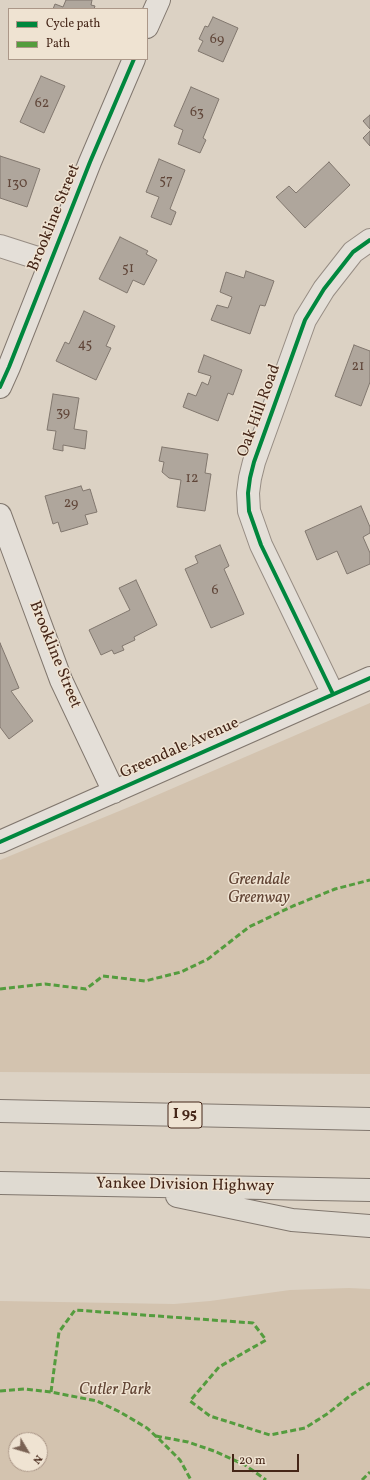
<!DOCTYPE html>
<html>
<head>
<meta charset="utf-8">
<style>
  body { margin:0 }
  #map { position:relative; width:370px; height:1480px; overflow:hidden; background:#dcd2c4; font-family:Vollkorn,serif }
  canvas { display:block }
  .legend { position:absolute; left:8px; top:8px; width:140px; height:52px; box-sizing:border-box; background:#efe3d2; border:1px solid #ab9788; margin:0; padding:5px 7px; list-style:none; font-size:12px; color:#452618 }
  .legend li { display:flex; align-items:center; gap:8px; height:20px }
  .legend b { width:20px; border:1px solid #ab9788 }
  .north { position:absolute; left:8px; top:1432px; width:40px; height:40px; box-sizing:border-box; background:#efe3d2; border:1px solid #ab9788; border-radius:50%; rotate:128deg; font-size:11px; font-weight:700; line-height:16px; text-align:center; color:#452618 }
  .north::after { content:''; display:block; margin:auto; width:14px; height:18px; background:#7a6254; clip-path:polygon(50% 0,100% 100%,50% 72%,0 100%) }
  .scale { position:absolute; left:232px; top:1454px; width:67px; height:18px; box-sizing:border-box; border:2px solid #452618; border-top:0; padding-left:5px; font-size:12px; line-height:14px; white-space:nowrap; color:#452618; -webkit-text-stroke:3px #efe3d2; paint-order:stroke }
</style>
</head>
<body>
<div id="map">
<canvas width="370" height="1480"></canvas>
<ul class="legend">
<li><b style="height:5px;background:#00873e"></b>Cycle path</li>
<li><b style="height:5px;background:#549c3e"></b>Path</li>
</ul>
<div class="north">N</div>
<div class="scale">20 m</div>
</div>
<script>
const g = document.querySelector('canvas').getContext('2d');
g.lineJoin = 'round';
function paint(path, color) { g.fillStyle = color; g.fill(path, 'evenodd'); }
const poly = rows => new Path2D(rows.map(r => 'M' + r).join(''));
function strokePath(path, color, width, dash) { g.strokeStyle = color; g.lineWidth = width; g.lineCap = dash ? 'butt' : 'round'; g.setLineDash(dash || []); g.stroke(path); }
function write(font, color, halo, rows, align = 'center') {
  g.font = font + ' Vollkorn,serif'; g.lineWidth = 3; g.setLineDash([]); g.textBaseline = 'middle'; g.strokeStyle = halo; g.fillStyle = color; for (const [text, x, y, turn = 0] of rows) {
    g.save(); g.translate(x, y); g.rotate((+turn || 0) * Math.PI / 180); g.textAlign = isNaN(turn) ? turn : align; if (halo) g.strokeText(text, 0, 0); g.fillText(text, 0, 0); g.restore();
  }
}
paint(poly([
  [370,703,370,1074,0,1072,0,860,134,805],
  [349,1288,370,1289,370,1480,0,1480,0,1301,174,1304,210,1301,290,1290],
  [16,1440,40,1440,40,1464,16,1464]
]), '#d3c3af');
const building = poly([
  [66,0,92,0,91,5,95,6,94,9,53,9,55,4,63,7,66,0],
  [213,17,238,28,223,62,198,51,203,41,199,39,205,26,208,27,213,17],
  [41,76,65,86,44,133,20,122,41,76],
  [191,87,219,99,203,138,206,140,200,153,178,144,183,130,174,126,191,87],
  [370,115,370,129,363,121,370,115],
  [370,131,370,146,363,138,370,131],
  [0,156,40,169,27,207,0,198,0,156],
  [159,159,185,170,170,209,176,212,171,225,151,217,159,197,146,192,159,159],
  [329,162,350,185,305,228,276,197,289,186,296,193,329,162],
  [120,237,148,251,146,254,157,260,144,285,133,280,127,293,99,279,120,237],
  [246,271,274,281,265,306,260,305,250,334,211,320,217,305,228,308,232,297,220,292,226,272,244,278,246,271],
  [84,311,115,326,106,346,111,348,96,380,56,361,65,342,69,344,84,311],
  [354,345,370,351,370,382,361,406,335,396,354,345],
  [204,355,242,370,233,395,228,393,218,421,183,407,188,393,196,396,202,382,208,385,211,376,198,372,204,355],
  [53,394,79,398,74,429,87,431,85,449,63,445,63,451,53,449,56,431,47,430,53,394],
  [162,447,208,454,205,473,211,474,205,511,177,507,181,480,169,478,162,472,164,462,159,461,162,447],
  [81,486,83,491,90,489,97,512,85,515,88,524,61,532,58,522,53,524,45,496,81,486],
  [361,506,370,527,370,533,363,537,370,553,370,564,347,574,337,551,317,560,305,531,361,506],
  [220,545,229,566,224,569,244,614,211,628,185,569,198,563,195,556,220,545],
  [136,580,157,625,134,637,135,640,122,646,124,650,114,654,112,650,101,655,89,630,130,610,119,588,136,580],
  [0,643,19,688,11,691,33,721,9,739,0,727,0,643]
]);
paint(building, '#afa69c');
strokePath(building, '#81776e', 1);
const street = poly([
  [0,246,50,262],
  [333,694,261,545,249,511,248,493,250,478,254,462,305,320,324,289,353,252,370,240]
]);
const secondary = poly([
  [147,27,159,0],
  [0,387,9,367,90,162,134,59],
  [0,515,61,680,114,792],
  [0,842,370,678]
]);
const highway = poly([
  [0,1111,370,1119],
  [0,1183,370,1190],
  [177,1196,292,1220,370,1226]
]);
strokePath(street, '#978d84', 24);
strokePath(secondary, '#81776e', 24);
strokePath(highway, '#81776e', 24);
strokePath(street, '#e4dfd8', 22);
strokePath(secondary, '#e4dfd8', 22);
strokePath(highway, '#dfdad1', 22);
strokePath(poly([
  [0,989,45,984,86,989,103,976,145,981,181,972,208,959,249,927,293,906,335,889,370,880],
  [0,1391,25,1389,51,1392,97,1401,120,1412,147,1428,160,1440,180,1460,191,1480],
  [51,1392,59,1332,75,1310,253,1323,266,1340,219,1367,190,1401,210,1416,270,1435,305,1428,327,1414,351,1395,370,1383],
  [156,1436,188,1442,214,1451,245,1465,266,1480],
  [362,1480,370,1472]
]), '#549c3e', 3, [6, 3]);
strokePath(poly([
  [0,387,9,367,90,162,134,59],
  [333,694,261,545,249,511,248,493,250,478,254,462,305,320,324,289,353,252,370,240],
  [0,842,370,678]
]), '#00873e', 4);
write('14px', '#604639', null, [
  ["69",217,40],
  ["62",42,104],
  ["63",197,113],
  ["57",166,181],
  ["130",17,184],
  ["51",128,269],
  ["45",85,345],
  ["21",358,367],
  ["39",63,413],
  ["12",192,479],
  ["29",71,504],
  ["6",215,591]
]);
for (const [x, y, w] of [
  [185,1115,34]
]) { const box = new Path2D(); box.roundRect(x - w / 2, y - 13, w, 26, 3); g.fillStyle = '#efe3d2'; g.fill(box); strokePath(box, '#452618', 1); }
write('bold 15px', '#452618', null, [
  ["I 95",185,1115]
]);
write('16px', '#452618', '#efe3d2', [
  ["Brookline Street",55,218,-68],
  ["Oak Hill Road",260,411,-70],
  ["Brookline Street",54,655,68],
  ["Greendale Avenue",180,749,-24],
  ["Yankee Division Highway",185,1186,1]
]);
write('italic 16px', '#604333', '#efe3d2', [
  ["Greendale",259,881],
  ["Greenway",259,899],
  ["Cutler Park",115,1391]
]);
</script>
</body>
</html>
